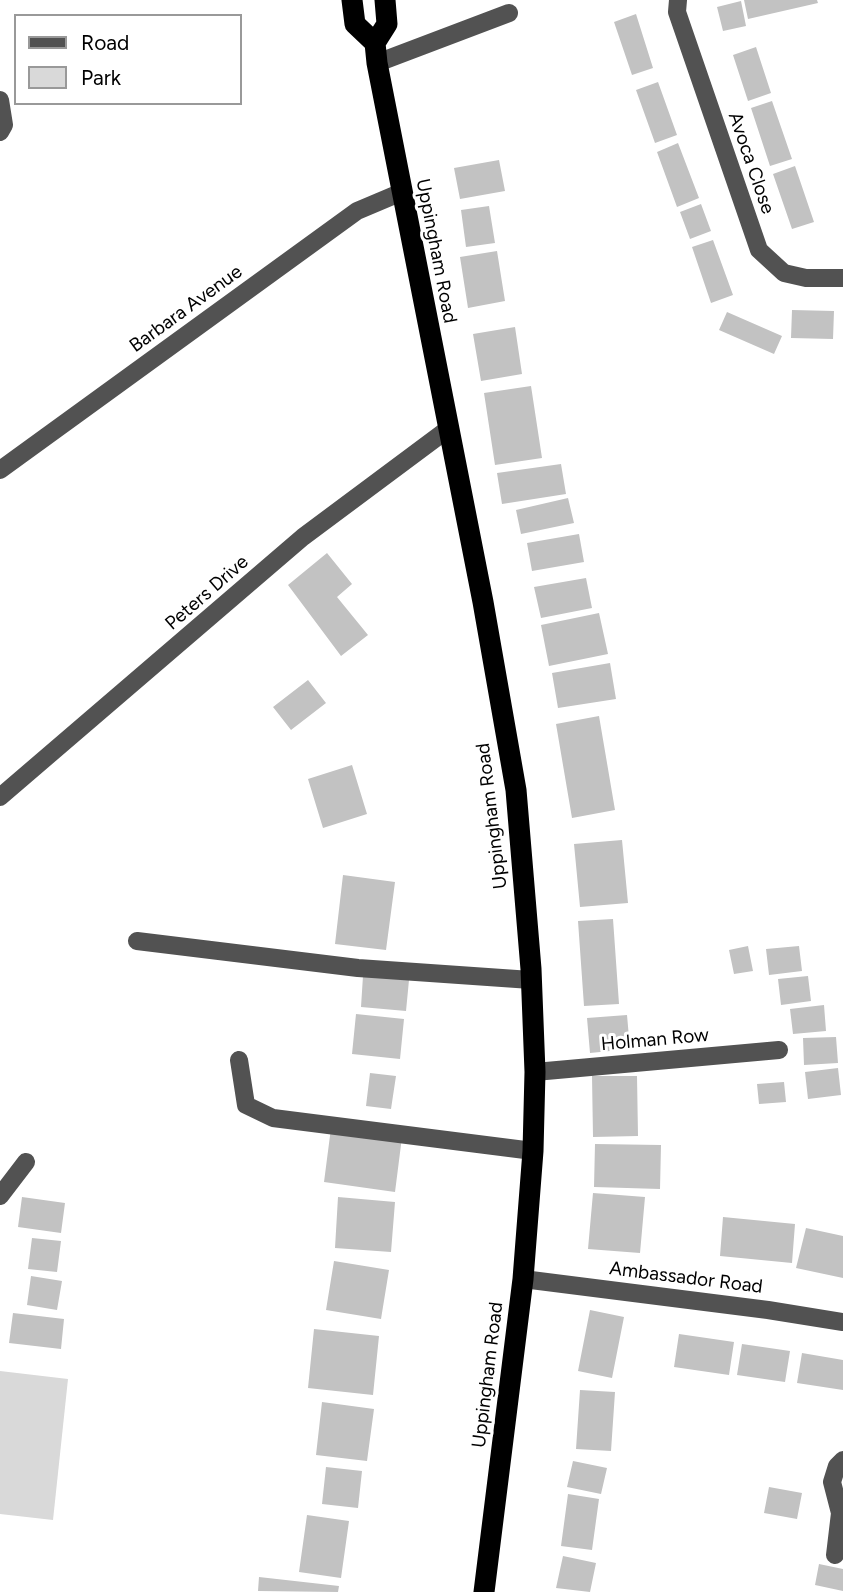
<!DOCTYPE html>
<html>
<head>
<meta charset="utf-8">
<style>
  body { margin:0 }
  #map { position:relative; width:843px; height:1592px; overflow:hidden; background:#fff; font-family:Figtree,sans-serif }
  canvas { display:block }
  .legend { position:absolute; left:14px; top:14px; width:228px; height:91px; box-sizing:border-box; background:#fff; border:2px solid #999; margin:0; padding:9px 12px; list-style:none; font-size:21px; color:#000 }
  .legend li { display:flex; align-items:center; gap:14px; height:35px }
  .legend b { width:35px; border:2px solid #999 }
</style>
</head>
<body>
<div id="map">
<canvas width="843" height="1592"></canvas>
<ul class="legend">
<li><b style="height:9px;background:#525252"></b>Road</li>
<li><b style="height:19px;background:#d9d9d9"></b>Park</li>
</ul>
</div>
<script>
const g = document.querySelector('canvas').getContext('2d');
g.lineJoin = 'round';
function paint(path, color) { g.fillStyle = color; g.fill(path, 'evenodd'); }
const poly = rows => new Path2D(rows.map(r => 'M' + r).join(''));
function strokePath(path, color, width, dash) { g.strokeStyle = color; g.lineWidth = width; g.lineCap = dash ? 'butt' : 'round'; g.setLineDash(dash || []); g.stroke(path); }
function write(font, color, halo, rows, align = 'center') {
  g.font = font + ' Figtree,sans-serif'; g.lineWidth = 6; g.setLineDash([]); g.textBaseline = 'middle'; g.strokeStyle = halo; g.fillStyle = color; for (const [text, x, y, turn = 0] of rows) {
    g.save(); g.translate(x, y); g.rotate((+turn || 0) * Math.PI / 180); g.textAlign = isNaN(turn) ? turn : align; if (halo) g.strokeText(text, 0, 0); g.fillText(text, 0, 0); g.restore();
  }
}
paint(poly([
  [0,1371,68,1379,53,1520,0,1514]
]), '#d9d9d9');
paint(poly([
  [744,0,817,0,818,3,748,19],
  [741,1,746,26,723,31,717,7],
  [636,14,653,68,632,75,614,22],
  [756,47,771,93,748,101,733,55],
  [658,82,677,135,655,143,636,90],
  [772,101,792,159,770,166,751,108],
  [678,143,699,198,677,207,657,152],
  [499,160,505,191,460,199,454,168],
  [795,166,814,222,792,229,773,174],
  [701,204,711,231,690,239,680,212],
  [489,206,495,243,466,247,461,210],
  [713,240,733,295,711,303,692,247],
  [497,251,505,301,468,308,460,257],
  [792,310,834,311,833,339,791,338],
  [727,312,782,336,774,354,719,330],
  [515,327,522,374,481,381,473,334],
  [531,386,542,458,495,465,484,393],
  [561,464,566,494,502,504,497,473],
  [568,498,574,523,521,534,516,510],
  [579,534,584,562,532,571,527,543],
  [327,553,352,584,337,597,368,635,341,656,288,585],
  [586,578,592,608,541,618,534,587],
  [599,613,608,654,549,666,541,625],
  [610,663,616,699,558,708,552,673],
  [308,680,326,703,291,730,273,707],
  [599,716,615,810,572,818,556,724],
  [352,765,367,814,323,828,308,779],
  [622,840,628,903,580,907,574,844],
  [343,875,395,882,386,950,335,944],
  [613,919,619,1004,584,1006,578,921],
  [748,946,753,971,734,974,729,950],
  [799,946,802,971,769,975,766,949],
  [363,976,409,980,406,1011,361,1007],
  [808,976,811,1001,781,1005,778,979],
  [824,1005,826,1031,793,1034,790,1009],
  [356,1014,404,1019,400,1059,352,1054],
  [627,1015,630,1049,590,1053,587,1018],
  [836,1037,838,1063,804,1065,803,1038],
  [838,1068,841,1095,808,1099,805,1072],
  [370,1073,396,1076,391,1109,366,1106],
  [592,1076,637,1076,638,1136,593,1137],
  [784,1082,786,1102,759,1104,757,1084],
  [331,1128,402,1137,395,1192,324,1182],
  [595,1144,661,1145,660,1189,594,1187],
  [593,1193,645,1197,640,1253,588,1249],
  [22,1197,65,1203,61,1233,18,1227],
  [338,1197,395,1202,391,1252,335,1248],
  [723,1217,795,1224,792,1263,720,1256],
  [806,1228,843,1236,843,1278,796,1268],
  [32,1238,61,1241,57,1272,28,1269],
  [334,1261,389,1270,381,1319,326,1310],
  [31,1276,62,1281,57,1310,27,1305],
  [590,1310,624,1317,612,1378,578,1371],
  [13,1313,64,1319,61,1349,9,1343],
  [314,1329,379,1336,373,1395,308,1388],
  [679,1334,734,1342,729,1375,674,1367],
  [742,1344,790,1351,785,1382,737,1375],
  [802,1353,843,1360,843,1390,797,1383],
  [580,1390,615,1392,611,1451,576,1449],
  [322,1402,374,1409,367,1461,316,1455],
  [573,1461,607,1468,601,1494,567,1487],
  [326,1467,362,1471,358,1508,322,1504],
  [769,1487,802,1493,797,1519,764,1513],
  [568,1494,599,1499,592,1550,561,1546],
  [307,1515,349,1521,341,1578,299,1572],
  [563,1556,596,1563,590,1592,556,1588],
  [819,1564,843,1569,843,1591,815,1585],
  [259,1577,339,1586,338,1592,258,1591]
]), '#c2c2c2');
strokePath(poly([
  [678,0,677,12,759,250,784,273,806,278,843,278],
  [377,63,509,13],
  [0,100,4,125,0,132],
  [0,470,357,211,402,192],
  [0,797,303,537,448,429],
  [137,941,358,968,531,980],
  [239,1060,246,1105,273,1118,533,1151],
  [535,1072,779,1050],
  [0,1196,26,1162],
  [523,1279,768,1310,843,1322],
  [835,1555,840,1513,832,1482,837,1466,843,1460]
]), '#525252', 18);
strokePath(poly([
  [352,0,355,24,375,43],
  [385,0,387,24,375,43,377,63,483,602,516,790,531,969,535,1072,533,1151,523,1279,484,1592]
]), '#000', 21);
write('19px', '#000', '#fff', [
  ["Avoca Close",751,163,71],
  ["Uppingham Road",436,251,79],
  ["Barbara Avenue",186,309,-36],
  ["Peters Drive",207,593,-41],
  ["Uppingham Road",492,816,-97],
  ["Holman Row",655,1040,-5],
  ["Ambassador Road",686,1278,7],
  ["Uppingham Road",488,1375,-83]
]);
</script>
</body>
</html>
